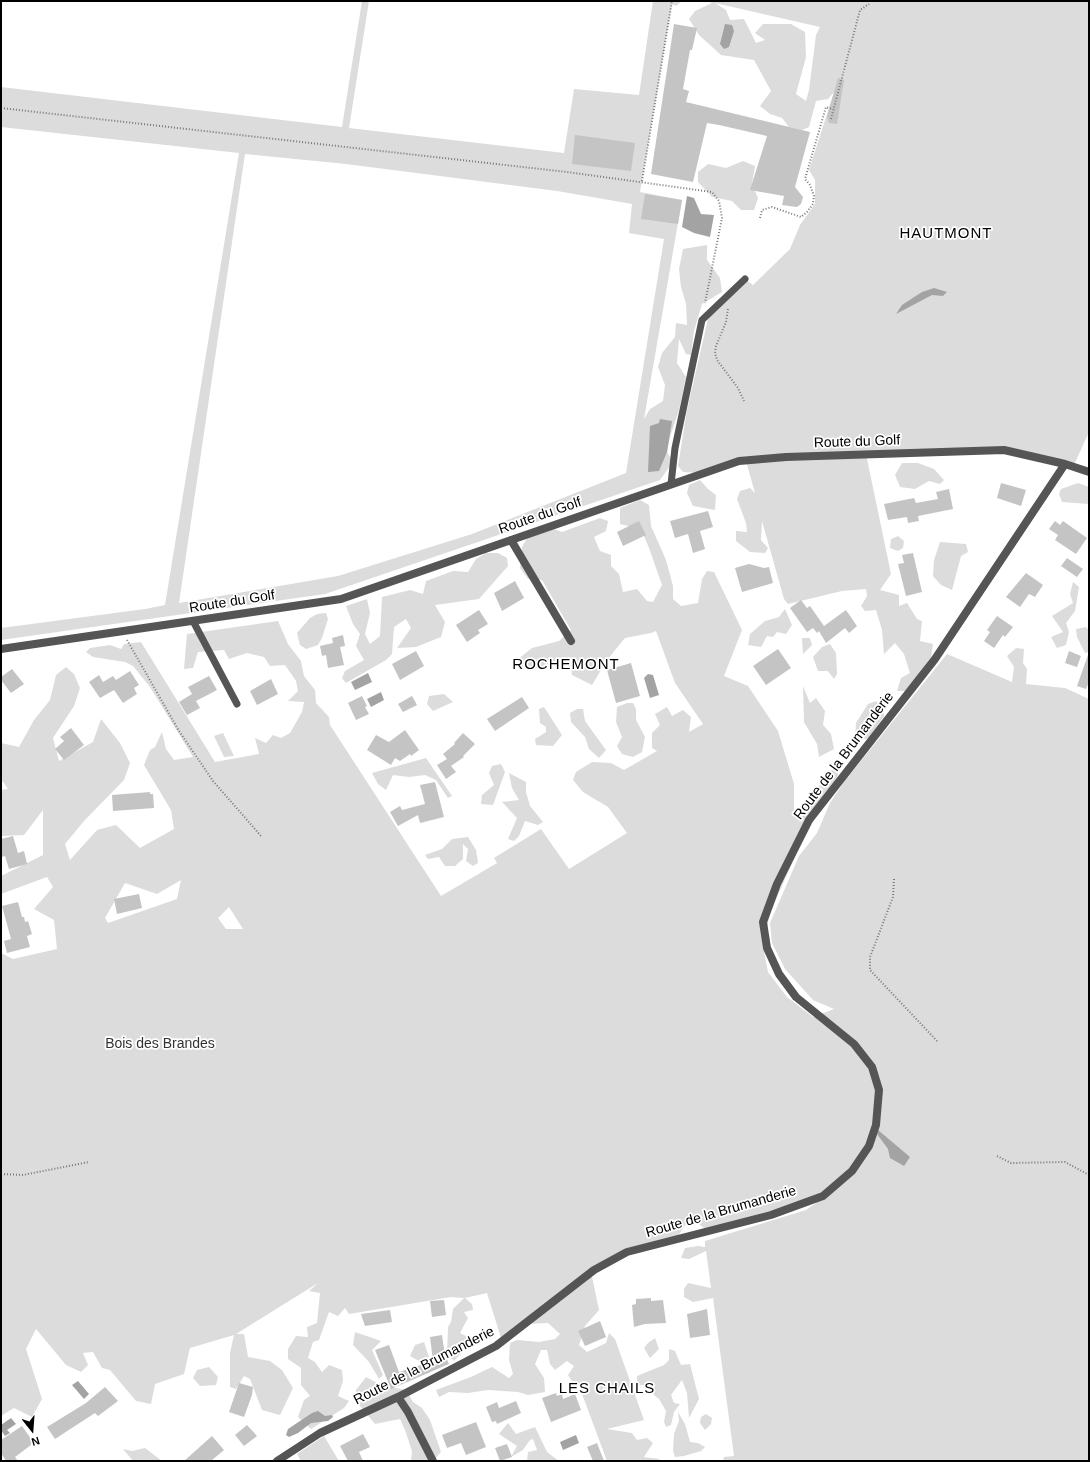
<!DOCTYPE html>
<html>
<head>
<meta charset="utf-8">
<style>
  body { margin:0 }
  #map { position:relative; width:1090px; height:1462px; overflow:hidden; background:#fff; font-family:Arial,sans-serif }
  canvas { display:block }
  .frame { position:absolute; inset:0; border:2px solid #000; pointer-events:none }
  .north { position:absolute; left:12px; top:1410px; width:40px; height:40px; -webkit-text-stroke:3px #fff; paint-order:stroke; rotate:163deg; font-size:11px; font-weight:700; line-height:16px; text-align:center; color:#000 }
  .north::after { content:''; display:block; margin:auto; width:14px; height:18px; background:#000; clip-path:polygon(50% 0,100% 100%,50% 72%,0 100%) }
</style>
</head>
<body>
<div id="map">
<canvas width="1090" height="1462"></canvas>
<div class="frame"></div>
<div class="north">N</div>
</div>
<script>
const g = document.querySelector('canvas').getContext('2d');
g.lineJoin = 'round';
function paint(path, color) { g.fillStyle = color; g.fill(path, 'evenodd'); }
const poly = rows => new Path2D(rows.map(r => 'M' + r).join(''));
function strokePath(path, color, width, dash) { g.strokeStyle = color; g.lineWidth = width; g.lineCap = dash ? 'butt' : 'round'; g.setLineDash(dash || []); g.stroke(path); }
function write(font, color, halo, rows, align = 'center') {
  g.font = font + ' Arial,sans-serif'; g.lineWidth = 3.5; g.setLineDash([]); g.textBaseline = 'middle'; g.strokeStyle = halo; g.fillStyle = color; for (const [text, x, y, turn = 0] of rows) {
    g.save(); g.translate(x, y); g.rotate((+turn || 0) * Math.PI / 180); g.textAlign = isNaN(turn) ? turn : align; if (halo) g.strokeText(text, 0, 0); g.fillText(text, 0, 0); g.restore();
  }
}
paint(poly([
  [362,1,369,1,349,128,564,153,574,89,639,95,653,1,682,1,676,6,672,4,640,192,682,200,644,419,650,409,663,401,665,385,658,367,662,353,675,337,676,323,687,325,686,304,681,287,679,269,683,249,707,245,707,260,720,278,722,292,702,304,694,331,691,355,686,354,679,339,677,363,686,377,679,410,670,437,667,452,673,462,660,480,325,594,1,640,1,628,145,609,165,605,239,153,1,127,1,87,342,127],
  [245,154,346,164,557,191,632,204,629,233,664,239,626,473,472,534,338,576,179,603],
  [705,1,1089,1,1089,432,1073,467,1004,450,866,454,891,574,880,590,899,595,899,606,907,603,917,619,922,621,920,641,933,644,931,657,906,691,897,691,901,678,910,673,904,654,895,643,884,654,882,630,876,610,865,611,861,606,867,596,866,589,842,591,788,604,784,599,762,521,761,540,768,548,765,553,750,552,736,541,736,531,747,532,746,523,737,499,740,491,750,488,755,493,746,461,700,473,683,472,678,466,687,410,708,319,745,279,753,285,790,249,800,225,815,204,815,180,809,170,834,92,828,99,816,101,809,127,802,130,789,127,782,118,770,114,760,106,771,91,754,60,721,55,699,35,689,19,695,11,712,3],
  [715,3,820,27,816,35,809,90,806,101,796,94,806,57,805,32,791,24,763,24,755,33,765,40,756,43,744,19,730,20,726,10],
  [743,161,755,166,752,184,758,198,754,210,741,210,732,201,712,197,698,182,698,172,708,164,726,168],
  [902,463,918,463,934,469,944,480,940,484,929,481,915,489,900,487,895,475],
  [700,480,708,489,716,495,715,510,693,506,687,493,689,485],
  [1078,483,1089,487,1089,504,1062,502,1059,494,1061,489],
  [640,500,649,505,651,526,666,560,673,586,673,599,681,606,698,603,702,579,707,571,714,572,742,630,724,676,748,686,778,731,794,784,794,812,799,813,831,770,838,768,838,775,796,854,770,913,763,946,768,972,787,997,813,1017,834,1009,813,1000,785,969,772,943,770,923,799,856,817,833,830,803,844,782,947,654,1012,682,1014,667,1007,656,1016,648,1024,649,1023,663,1027,669,1026,684,1065,688,1089,699,1089,1461,723,1461,724,1457,734,1456,713,1298,693,1302,684,1297,684,1289,688,1283,711,1288,706,1251,689,1259,681,1258,685,1248,698,1246,705,1247,705,1241,806,1210,839,1187,771,1215,708,1231,695,1221,686,1224,676,1239,627,1252,591,1272,599,1310,585,1326,579,1345,587,1352,606,1343,609,1333,615,1339,644,1420,607,1429,632,1433,637,1440,647,1438,653,1443,644,1457,659,1459,660,1461,607,1461,579,1386,571,1380,568,1375,574,1366,567,1361,555,1370,550,1364,547,1350,541,1350,535,1364,544,1378,545,1392,528,1395,518,1392,488,1390,468,1393,449,1392,439,1397,436,1390,471,1377,492,1367,509,1378,513,1374,509,1360,510,1343,517,1340,539,1342,555,1339,560,1334,548,1323,524,1324,502,1341,487,1293,465,1298,472,1304,473,1310,464,1312,468,1318,460,1333,466,1336,469,1345,454,1361,447,1354,448,1327,451,1322,453,1309,464,1298,451,1297,349,1314,345,1308,338,1316,329,1312,319,1340,313,1342,308,1358,315,1362,322,1372,329,1365,342,1370,343,1381,338,1396,349,1401,344,1408,311,1429,298,1417,304,1400,310,1396,301,1385,301,1368,288,1359,288,1349,296,1336,308,1337,307,1327,317,1323,320,1293,309,1291,318,1283,236,1334,244,1334,248,1357,270,1361,282,1370,293,1388,280,1415,262,1410,250,1379,244,1376,236,1389,230,1387,230,1353,234,1335,190,1348,184,1374,155,1384,151,1404,136,1401,110,1370,102,1368,93,1352,83,1353,88,1365,81,1372,66,1365,36,1329,26,1349,42,1399,32,1417,14,1408,1,1416,1,953,13,959,57,949,54,920,34,909,53,887,47,877,1,894,1,876,43,855,43,810,24,835,1,836,1,790,8,789,1,779,1,743,19,747,34,720,50,700,56,675,66,667,74,674,80,688,74,706,53,738,59,761,93,742,101,719,120,743,130,763,124,780,84,821,65,844,70,860,97,830,116,825,140,848,174,829,171,810,144,765,150,750,155,747,162,732,166,749,174,760,193,757,150,687,133,666,125,662,93,657,86,652,90,648,110,645,121,649,124,644,141,642,215,762,259,754,255,738,266,743,273,735,281,738,290,733,302,712,304,702,288,701,298,691,296,681,285,665,270,666,264,657,247,653,229,659,224,650,198,652,193,668,184,669,187,634,278,621,288,644,301,661,304,676,315,690,316,703,329,717,330,725,441,896,497,863,494,858,541,829,569,869,627,833,608,807,583,792,573,780,576,772,592,762,611,763,624,770,657,751,652,748,652,733,660,725,655,714,667,707,672,716,683,710,691,717,689,732,703,724,675,683,656,631,651,633,625,638,607,660,592,685,572,675,570,659,533,669,518,665,517,660,532,648,559,641,571,630,542,580,528,579,520,568,522,547,527,538,554,529,562,532,600,518,608,521,606,531,594,537,600,551,611,555,611,566,619,574,623,592,637,589,647,601,653,602,662,585,649,548,641,529,620,524,620,508],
  [181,880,177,899,108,923,105,918,125,883,157,894],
  [229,907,243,929,226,929,218,918],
  [898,536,904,541,903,548,898,551,890,548,891,539],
  [940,542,966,544,968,552,961,556,952,590,941,585,933,576,934,560],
  [486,553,498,553,507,558,508,566,479,599,435,605,445,622,441,637,416,647,397,648,411,628,406,619,394,627,392,654,386,660,346,683,342,678,345,671,364,660,356,646,360,634,353,624,346,606,367,599,370,613,365,634,370,644,380,636,382,597,410,590,423,594,426,581,453,571,468,572,476,559],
  [1073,582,1079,587,1075,611,1066,623,1069,632,1066,645,1057,648,1051,637,1063,632,1052,616,1073,603,1070,594],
  [785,609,792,625,786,634,777,632,773,637,767,636,761,647,748,645,750,634,765,621,779,617],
  [326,613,328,619,322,638,318,645,306,649,300,645,297,633,310,618,317,614],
  [1086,627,1089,630,1089,652,1085,653,1077,637,1076,629],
  [802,638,810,638,812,645,803,654],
  [830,644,836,653,837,674,834,679,828,671,818,671,813,657,822,647],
  [803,686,810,703,816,698,825,711,823,725,831,734,834,749,819,757,817,744,804,722],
  [444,694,453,702,433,711,427,704,429,696],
  [876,701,883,707,884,716,869,738,858,741,855,738,856,723,868,704],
  [627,703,633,703,636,709,636,720,645,737,642,752,633,757,622,754,617,746,622,737,616,722,617,707],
  [544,707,562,735,553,746,536,745,535,739,546,732,546,727,540,723,539,709],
  [577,709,583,709,585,721,606,750,599,758,589,749,585,737,571,722,570,713],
  [223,733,234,756,224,757,214,736],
  [426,758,452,796,448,798,436,780,425,775,409,777,393,775,386,790,378,784,372,773],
  [501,764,505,772,493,805,481,804,482,795,494,785,489,773,492,766],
  [509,773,526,782,526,792,530,806,543,822,538,825,525,821,519,836,514,841,508,839,517,818,502,802,519,800,512,788],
  [468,837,476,850,478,863,473,866,466,861,468,849,463,844,463,859,455,866,445,866,439,857,428,859,425,855,442,849,452,839],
  [355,1332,381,1341,372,1350,383,1375,379,1379,369,1362,353,1345],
  [655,1338,659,1349,650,1358,644,1348,648,1343],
  [424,1342,429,1357,419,1361,410,1356,415,1345],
  [669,1349,675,1351,681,1365,690,1364,699,1399,689,1418,687,1393,682,1380,671,1395,674,1403,680,1404,674,1412,671,1425,666,1427,664,1422,666,1411,659,1399,654,1395,649,1385,637,1385,637,1376,664,1365,669,1360],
  [209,1367,218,1377,216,1385,200,1386,193,1378,197,1370],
  [366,1377,381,1385,406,1390,413,1402,422,1408,430,1420,441,1452,433,1461,411,1461,412,1451,405,1430,400,1419,375,1424,356,1401,356,1390],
  [678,1412,685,1424,690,1442,698,1443,705,1447,701,1451,684,1456,675,1457,673,1451,674,1434,679,1421],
  [706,1414,712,1418,711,1424,705,1430,700,1423,701,1417],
  [508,1423,516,1434,535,1427,547,1452,559,1461,527,1461,528,1452,537,1450,533,1439,530,1440,523,1450,511,1457,517,1446,499,1434],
  [324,1436,339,1461,301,1461,297,1454],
  [145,1448,162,1461,133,1461,123,1449,132,1451]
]), '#dcdcdc');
paint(poly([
  [725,24,732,25,734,31,729,47,724,49,720,44],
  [687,196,694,198,701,214,714,215,710,237,694,233,682,227],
  [934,288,947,292,943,296,932,295,896,314,902,305,922,292],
  [660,419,672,421,667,452,659,471,648,472,650,426,659,423],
  [368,673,372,682,355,690,351,682],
  [648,674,653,675,659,695,650,698,644,678],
  [381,692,384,700,371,707,367,699],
  [878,1130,910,1157,904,1166,890,1158,888,1149,877,1134],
  [78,1381,89,1394,84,1399,72,1385],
  [318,1411,325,1416,332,1415,333,1417,328,1421,311,1423,298,1433,289,1437,286,1435,288,1429,312,1413],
  [11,1418,16,1424,7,1430,10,1433,5,1436,1,1430,1,1425],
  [576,1435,579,1443,563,1450,560,1442]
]), '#a3a3a3');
paint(poly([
  [674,24,697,28,692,50,690,50,683,89,689,91,686,102,810,132,795,187,803,197,801,204,797,207,782,205,784,196,750,190,767,136,719,125,707,123,693,182,651,174],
  [838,78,844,80,837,124,829,123,827,117],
  [575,135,635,143,631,171,572,164],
  [645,194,682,200,678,224,641,219],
  [1001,483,1026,490,1021,506,997,498],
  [949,489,953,509,918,516,919,521,908,523,907,517,888,520,884,504,914,498,916,503,938,499,936,492],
  [708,511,713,527,700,531,705,549,693,553,688,534,675,538,670,521],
  [639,521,646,535,623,546,617,532],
  [1055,521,1060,525,1063,521,1087,538,1076,554,1055,540,1058,535,1049,529],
  [913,553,922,592,906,596,898,564,904,563,902,555],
  [1067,558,1083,569,1077,577,1061,566],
  [749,564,764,568,769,567,773,583,742,592,735,568],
  [1026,573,1043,585,1035,597,1029,594,1020,607,1006,597],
  [515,581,524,598,502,611,494,593],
  [801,600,807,608,810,606,824,626,846,610,857,626,849,633,845,628,826,643,819,631,817,633,813,628,807,632,790,608],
  [479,610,488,624,478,630,480,633,467,642,456,625],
  [997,616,1013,627,1005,637,1003,635,994,648,984,641,990,632,987,630],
  [343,635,345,646,340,647,344,665,328,668,326,655,322,656,320,646,333,643,332,638],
  [778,649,791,668,766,685,753,666],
  [416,651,424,666,400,680,392,664],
  [1069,651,1081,656,1077,667,1065,663],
  [1088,655,1089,682,1086,689,1077,686],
  [631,663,640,696,616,703,607,670],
  [12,669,24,684,11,693,1,680,1,677],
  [130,671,139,685,134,688,137,694,123,703,114,690,100,698,89,682,99,675,103,682,113,676,116,680],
  [209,676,217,690,196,701,200,708,187,715,179,702,192,694,188,687],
  [271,679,278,694,257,705,250,691],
  [362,696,367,706,365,707,369,714,356,720,348,703],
  [412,696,417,705,403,712,398,704],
  [522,697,529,708,495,731,487,719],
  [71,728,84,745,64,760,55,749,64,741,60,737],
  [405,730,419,750,411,756,410,754,400,761,395,758,391,765,367,750,376,735,389,742],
  [463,733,475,744,463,756,464,757,451,766,456,772,446,779,437,765,447,759,443,754,455,744,454,743],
  [435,782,444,817,420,823,418,815,398,826,390,812,400,806,402,810,425,804,420,785],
  [150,792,150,794,153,794,154,808,113,811,112,795],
  [13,836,18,853,24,851,27,864,9,869,5,856,1,857,1,839],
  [139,894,142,908,117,914,114,899],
  [18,902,22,917,24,917,25,922,28,921,32,934,27,936,30,947,7,953,4,941,11,939,2,906],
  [651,1298,651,1301,663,1300,666,1323,645,1324,634,1327,632,1305,636,1304,636,1299],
  [444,1300,446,1315,432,1317,430,1301],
  [707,1309,710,1335,690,1338,687,1314],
  [390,1310,392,1322,365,1326,361,1314],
  [600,1321,606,1337,585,1346,578,1331],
  [442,1335,445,1355,449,1364,391,1389,375,1350,389,1345,399,1372,433,1361,430,1337],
  [239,1383,253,1387,252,1395,244,1417,229,1412],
  [105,1387,118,1401,98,1416,95,1413,55,1439,47,1427,86,1403],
  [556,1393,557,1396,562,1394,563,1399,575,1394,581,1410,551,1422,542,1398],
  [516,1401,521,1413,497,1424,496,1421,492,1422,486,1407,497,1402,499,1408],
  [476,1422,486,1447,466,1455,461,1443,447,1448,442,1435],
  [247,1425,257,1436,244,1446,235,1435],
  [22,1426,32,1440,31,1445,15,1457,18,1461,6,1461,1,1453,1,1440],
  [363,1434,370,1447,359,1452,363,1461,348,1461,340,1446],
  [212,1436,224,1450,211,1461,184,1461],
  [597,1443,604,1461,593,1461,587,1447],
  [507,1444,512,1457,500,1461,495,1448]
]), '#c4c4c4');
strokePath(poly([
  [1,108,567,172,712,192,719,201,722,218,705,303],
  [831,119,860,10,869,4],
  [642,181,672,1],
  [760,218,762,210,772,207,801,217,807,212,813,204,814,196,810,185,805,179,826,107,832,109],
  [728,309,726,322,716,346,715,353,717,360,738,388,744,401],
  [127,640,179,731,213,781,261,836],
  [894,879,893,897,870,957,870,970,938,1042],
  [997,1156,1011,1163,1065,1162,1089,1175],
  [1,1174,23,1175,89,1162]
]), '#777', 2, [1, 2]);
strokePath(poly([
  [671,484,675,448,702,320,745,279],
  [193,621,237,704]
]), '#555', 7);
strokePath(poly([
  [511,540,571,641],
  [1,649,341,599,739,461,786,457,1004,450,1065,464,1089,472],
  [398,1397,408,1412,433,1461],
  [277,1461,320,1433,398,1397,496,1346,594,1270,627,1252,771,1215,823,1196,852,1171,869,1146,876,1125,879,1090,872,1067,854,1044,796,997,779,974,767,948,763,922,777,884,809,820,935,659,1065,464]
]), '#555', 8);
write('14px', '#000', '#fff', [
  ["Route du Golf",857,442,-2],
  ["Route du Golf",540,516,-19],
  ["Route du Golf",232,602,-9],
  ["Route de la Brumanderie",844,756,-53],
  ["Route de la Brumanderie",721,1212,-16],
  ["Route de la Brumanderie",424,1366,-27]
]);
write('14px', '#333', '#fff', [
  ["Bois des Brandes",160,1044]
]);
g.letterSpacing = '1px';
write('15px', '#000', '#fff', [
  ["HAUTMONT",946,234],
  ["ROCHEMONT",566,665],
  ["LES CHAILS",607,1389]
]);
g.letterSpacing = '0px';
</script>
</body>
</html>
